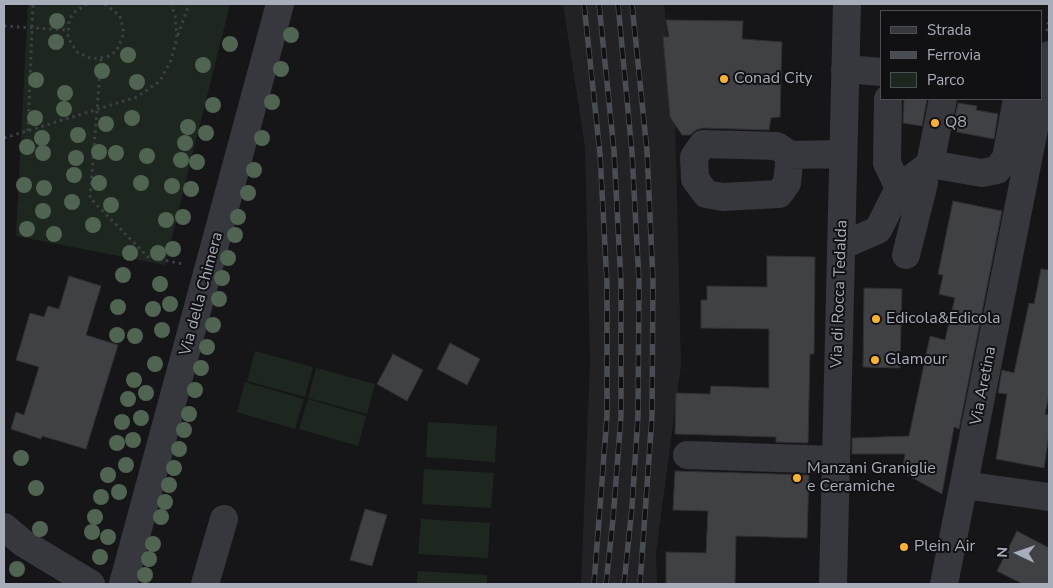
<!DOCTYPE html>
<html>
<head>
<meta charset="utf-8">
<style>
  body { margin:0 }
  #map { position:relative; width:1053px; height:588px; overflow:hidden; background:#161618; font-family:"Nunito Sans",sans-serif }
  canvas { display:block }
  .frame { position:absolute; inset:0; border:5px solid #a7adb9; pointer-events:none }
  .legend { position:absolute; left:880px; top:10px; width:162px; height:90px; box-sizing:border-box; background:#111113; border:1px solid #4d4f55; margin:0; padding:6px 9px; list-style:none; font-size:15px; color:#a7adb9 }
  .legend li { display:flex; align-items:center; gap:10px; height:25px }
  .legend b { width:25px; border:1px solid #4d4f55 }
  .north { position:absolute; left:993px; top:528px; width:50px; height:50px; -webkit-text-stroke:4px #111113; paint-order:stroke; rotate:273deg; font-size:14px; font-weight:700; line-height:20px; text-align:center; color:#a7adb9 }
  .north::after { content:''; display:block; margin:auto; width:18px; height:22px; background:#a7adb9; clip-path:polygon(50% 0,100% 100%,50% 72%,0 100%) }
</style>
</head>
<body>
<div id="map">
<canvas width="1053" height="588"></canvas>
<div class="frame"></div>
<ul class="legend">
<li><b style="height:6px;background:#37383e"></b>Strada</li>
<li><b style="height:6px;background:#4a4c53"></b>Ferrovia</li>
<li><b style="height:14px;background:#1e271f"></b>Parco</li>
</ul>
<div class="north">N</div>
</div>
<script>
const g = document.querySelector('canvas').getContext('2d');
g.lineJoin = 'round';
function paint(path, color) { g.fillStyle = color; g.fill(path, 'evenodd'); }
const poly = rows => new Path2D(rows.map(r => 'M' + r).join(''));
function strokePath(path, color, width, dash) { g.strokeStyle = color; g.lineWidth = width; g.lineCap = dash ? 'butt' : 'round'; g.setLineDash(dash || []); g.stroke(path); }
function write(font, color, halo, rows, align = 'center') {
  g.font = font + ' "Nunito Sans",sans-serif'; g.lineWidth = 4; g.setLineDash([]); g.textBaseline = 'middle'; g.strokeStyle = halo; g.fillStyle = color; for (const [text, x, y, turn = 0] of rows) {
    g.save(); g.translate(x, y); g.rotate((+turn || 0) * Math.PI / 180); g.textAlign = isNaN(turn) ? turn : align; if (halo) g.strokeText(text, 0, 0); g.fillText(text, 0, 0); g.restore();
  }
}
paint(poly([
  [563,4,664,4,675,115,681,365,656,553,657,584,581,584,590,362,585,147]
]), '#222225');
paint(poly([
  [28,4,230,4,165,265,16,236],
  [255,351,313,367,305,397,247,381],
  [316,368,375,384,367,414,308,398],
  [245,382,304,399,295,429,237,412],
  [308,399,366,416,358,446,299,429],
  [428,422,497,426,495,462,426,457],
  [424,469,494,473,491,508,422,504],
  [421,519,490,523,488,558,418,554],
  [418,571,487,575,487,584,417,584]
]), '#1e271f');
const building = poly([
  [666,20,743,21,742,39,782,42,780,117,771,118,769,130,703,128,696,130,690,135,682,135,670,117,663,37,669,37,666,20],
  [904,99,927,99,922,126,903,123,904,99],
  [958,103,977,106,976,110,998,114,994,139,952,131,958,103],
  [953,201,1002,211,959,429,954,427,942,494,902,472,905,454,852,454,852,438,909,436,930,336,945,340,955,298,939,294,943,275,938,274,953,201],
  [767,256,815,257,814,354,810,354,808,443,776,442,776,437,675,434,676,393,710,394,711,386,769,388,769,329,701,328,701,300,707,300,707,286,767,287,767,256],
  [1041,269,1049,270,1049,394,1045,414,1049,415,1049,433,1044,468,996,459,1007,394,998,393,1002,370,1014,373,1029,303,1034,304,1041,269],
  [69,276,101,286,86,335,118,345,86,449,42,436,41,439,11,429,16,412,24,415,39,367,16,360,30,313,44,317,48,306,59,309,69,276],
  [864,288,902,289,900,368,863,367,864,288],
  [450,343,480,359,467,385,437,369,450,343],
  [393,354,423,370,407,401,377,384,393,354],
  [675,471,809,475,807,538,736,536,735,584,666,584,666,552,706,553,708,511,673,510,675,471],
  [365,509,387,515,372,566,350,560,365,509],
  [1017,531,1049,548,1049,584,1023,584,997,571,1017,531]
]);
paint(building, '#404145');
strokePath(building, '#303034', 1);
strokePath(poly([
  [87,4,73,13,69,21,68,38,77,52,92,59,110,56,117,50,124,33,120,16,105,4],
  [4,26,67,30],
  [1047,31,1049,17],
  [178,35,189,4],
  [101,59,90,198,148,257,183,264],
  [28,131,33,4],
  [4,138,137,97,160,81,171,60,177,38,175,15,171,4]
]), '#3d3f45', 3, [2.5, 4]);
strokePath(poly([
  [845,69,882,72],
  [1042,92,1049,55],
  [790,155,787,183,779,194,723,197,706,194,695,179,694,157,703,144,777,146,790,155,843,154],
  [930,164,943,99],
  [899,188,930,164,982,173,997,170,1006,158,1017,99],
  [841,246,878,230,899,188,887,163,888,99],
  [906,255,924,183,921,171],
  [687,455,835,460],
  [964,485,1049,497],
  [4,527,23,543,91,584],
  [123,584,280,4],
  [205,584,224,519],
  [833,584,847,4],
  [944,584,1040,99]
]), '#37383e', 28);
const rail = poly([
  [584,4,600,154,607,284,607,416,594,584],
  [599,4,614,151,621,283,621,416,613,519,606,584],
  [618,4,632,153,639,282,638,416,632,507,624,584],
  [632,4,647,151,653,281,652,416,640,584]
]);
strokePath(rail, '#4a4c53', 5.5);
strokePath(rail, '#111113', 4, [11]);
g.fillStyle = '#4f6551';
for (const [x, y] of [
  [57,21],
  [291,35],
  [56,42],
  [230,44],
  [128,55],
  [203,65],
  [281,69],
  [102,71],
  [36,80],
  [137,82],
  [65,93],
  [272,102],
  [213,105],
  [64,109],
  [35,118],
  [132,118],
  [106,124],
  [188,127],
  [206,133],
  [78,135],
  [42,138],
  [262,138],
  [185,143],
  [27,147],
  [99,152],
  [43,153],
  [116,153],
  [147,156],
  [76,158],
  [181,160],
  [197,162],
  [254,170],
  [74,175],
  [99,183],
  [141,183],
  [24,185],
  [172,186],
  [44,188],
  [191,189],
  [248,193],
  [72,202],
  [111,205],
  [43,211],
  [183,217],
  [238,217],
  [166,220],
  [93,225],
  [27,229],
  [54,234],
  [235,235],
  [173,249],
  [130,253],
  [158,253],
  [228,258],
  [123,275],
  [222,278],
  [160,284],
  [219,299],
  [170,304],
  [118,307],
  [153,309],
  [213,325],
  [162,330],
  [117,335],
  [135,336],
  [207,347],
  [155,364],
  [201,368],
  [134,380],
  [195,390],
  [146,393],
  [128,399],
  [189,414],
  [141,418],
  [122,422],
  [184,430],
  [133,440],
  [117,443],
  [179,449],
  [21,458],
  [126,465],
  [174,468],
  [108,475],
  [169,485],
  [36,488],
  [119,492],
  [101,497],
  [165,502],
  [95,517],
  [161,517],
  [40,529],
  [92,532],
  [108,537],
  [153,544],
  [100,557],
  [149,559],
  [17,569],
  [145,575]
]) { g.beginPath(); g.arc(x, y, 8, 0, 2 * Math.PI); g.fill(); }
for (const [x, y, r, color] of [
  [724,79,5,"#fcb12b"],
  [935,123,5,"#fcb12b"],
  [876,319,5,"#fcb12b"],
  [875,360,5,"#fcb12b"],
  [797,478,5,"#fcb12b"],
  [904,547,5,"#fcb12b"]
]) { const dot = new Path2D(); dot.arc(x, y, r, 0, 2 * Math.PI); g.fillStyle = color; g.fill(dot); strokePath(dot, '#111113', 2); }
write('16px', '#a7adb9', '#111113', [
  ["Conad City",734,79],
  ["Q8",945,123],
  ["Edicola&Edicola",886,319],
  ["Glamour",885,360],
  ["Manzani Graniglie",807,469],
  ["e Ceramiche",807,487],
  ["Plein Air",914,547]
], 'left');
write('16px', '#a7adb9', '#111113', [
  ["Via della Chimera",202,294,-75],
  ["Via di Rocca Tedalda",840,294,-88],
  ["Via Aretina",984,386,-79]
]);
</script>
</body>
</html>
